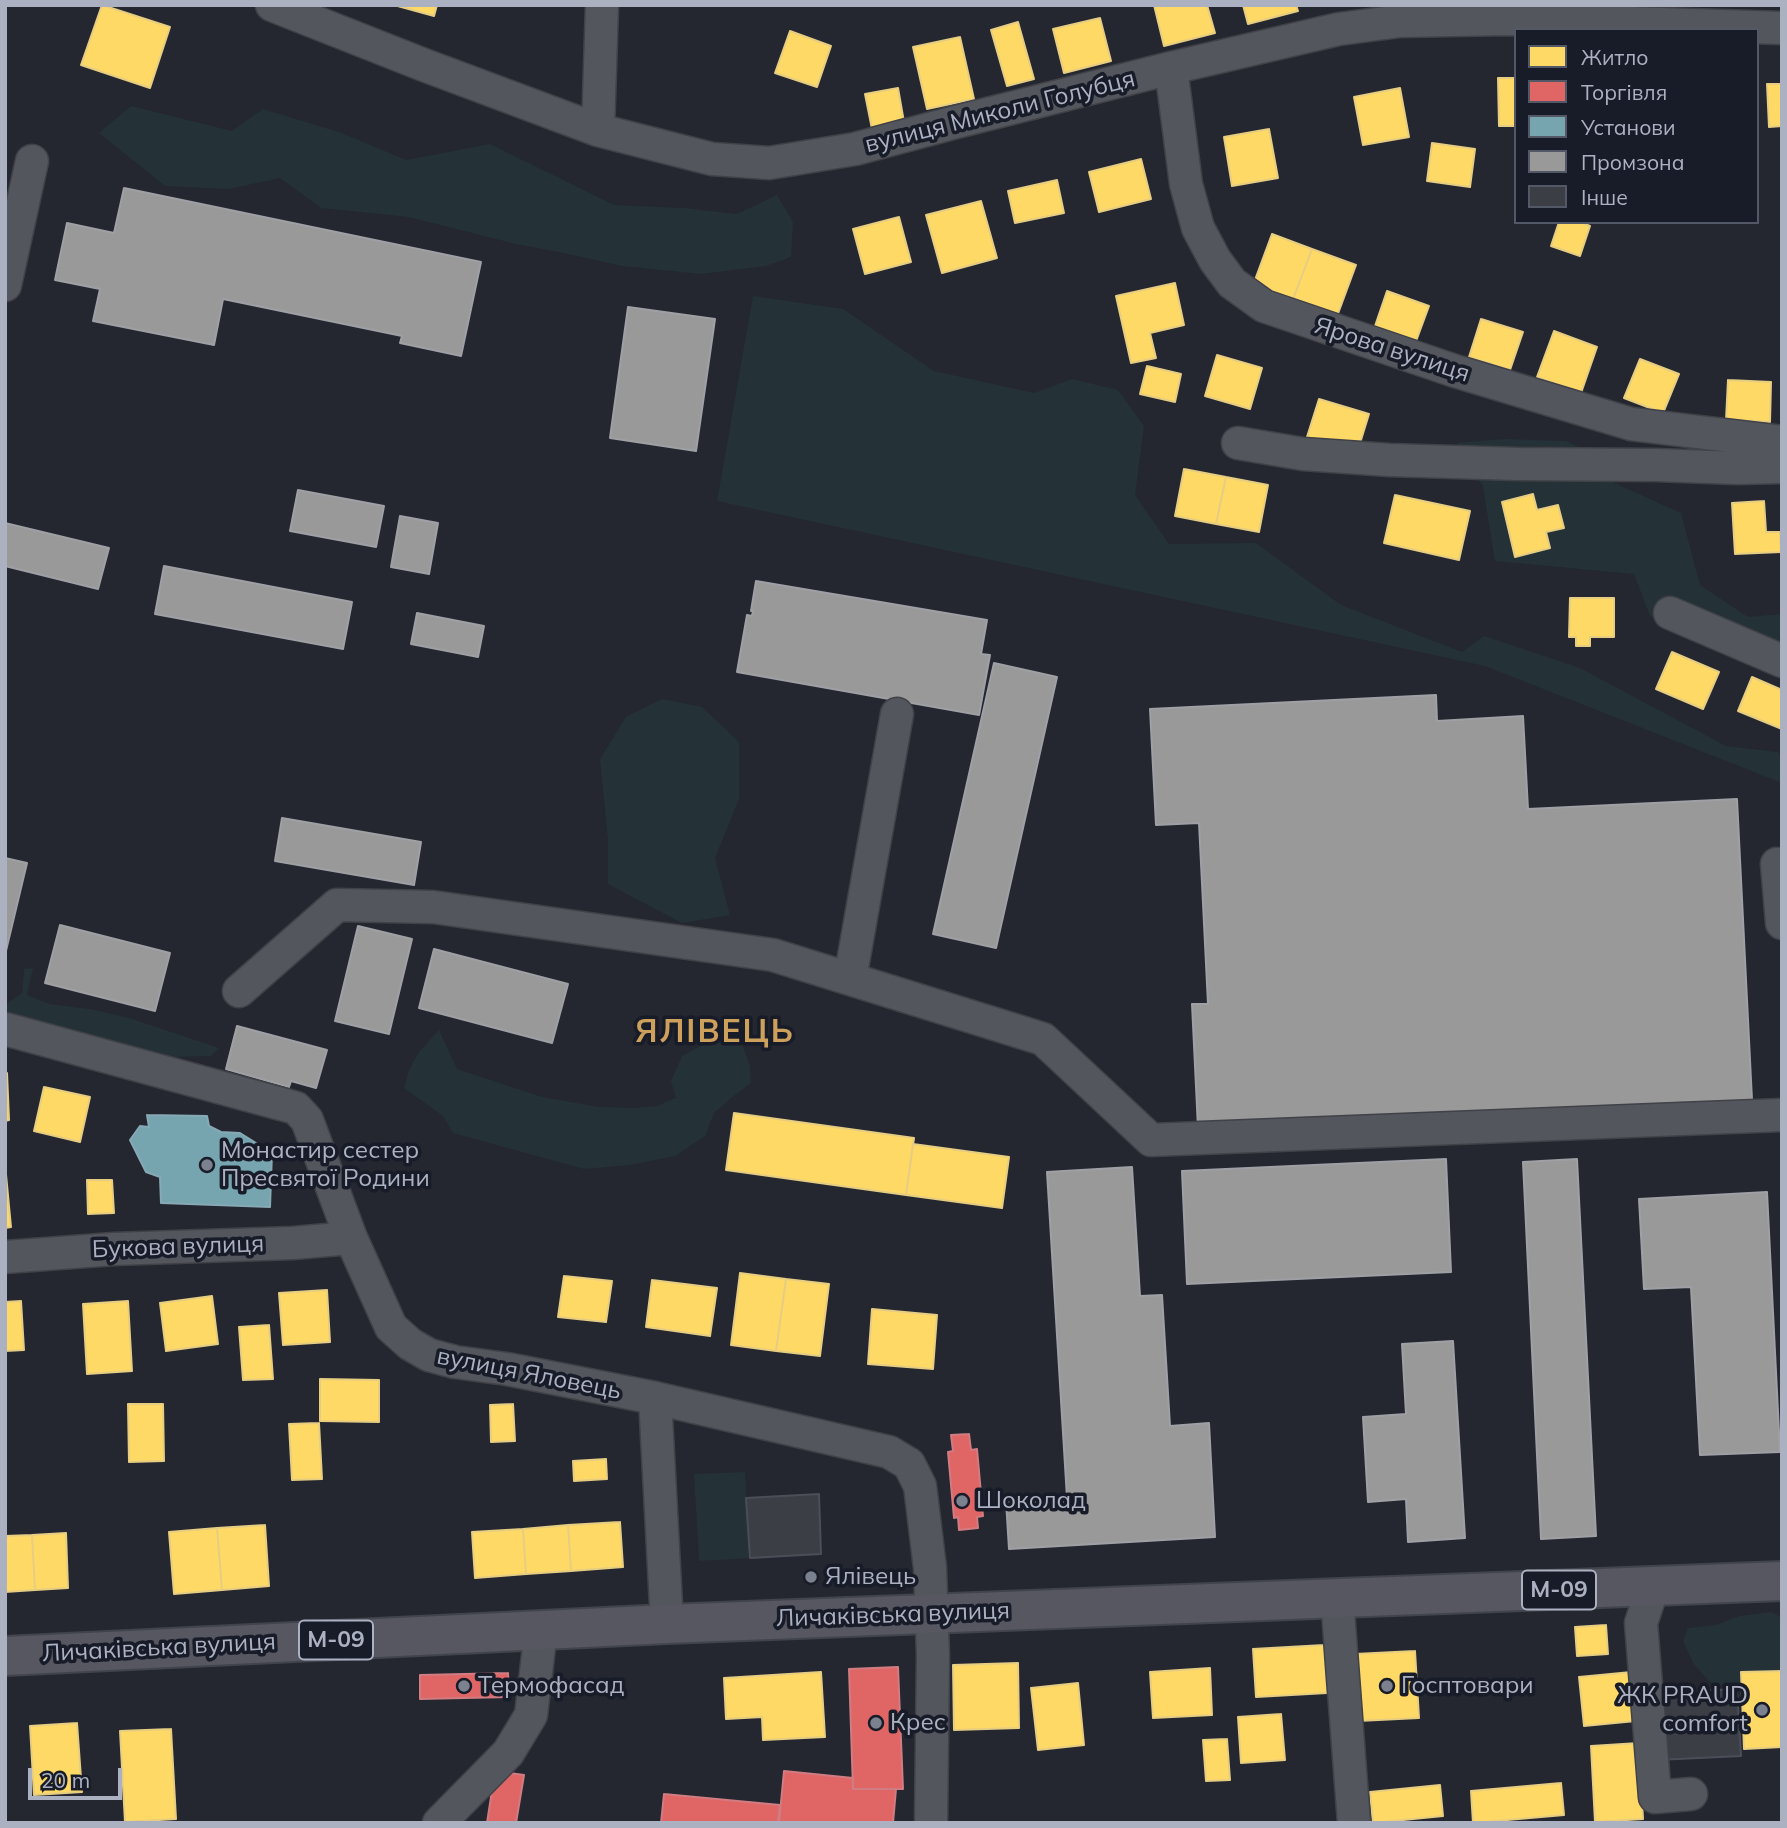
<!DOCTYPE html>
<html>
<head>
<meta charset="utf-8">
<style>
  body { margin:0 }
  #map { position:relative; width:1787px; height:1828px; overflow:hidden; background:#24272f; font-family:Mulish,sans-serif }
  canvas { display:block }
  .frame { position:absolute; inset:0; border:7px solid #acb1c2; pointer-events:none }
  .legend { position:absolute; left:1514px; top:28px; width:245px; height:196px; box-sizing:border-box; background:#181c29; border:2px solid #535866; margin:0; padding:9px 12px; list-style:none; font-size:21px; color:#acb1c2 }
  .legend li { display:flex; align-items:center; gap:14px; height:35px }
  .legend b { width:35px; border:2px solid #535866 }
  .scale { position:absolute; left:28px; top:1768px; width:94px; height:32px; box-sizing:border-box; border:4px solid #acb1c2; border-top:0; padding-left:9px; font-size:21px; line-height:24px; white-space:nowrap; color:#acb1c2; -webkit-text-stroke:5px #181c29; paint-order:stroke }
</style>
</head>
<body>
<div id="map">
<canvas width="1787" height="1828"></canvas>
<div class="frame"></div>
<ul class="legend">
<li><b style="height:19px;background:#ffd966"></b>Житло</li>
<li><b style="height:19px;background:#e06666"></b>Торгівля</li>
<li><b style="height:19px;background:#76a5af"></b>Установи</li>
<li><b style="height:19px;background:#999"></b>Промзона</li>
<li><b style="height:19px;background:#3c3e46"></b>Інше</li>
</ul>
<div class="scale">20 m</div>
</div>
<script>
const g = document.querySelector('canvas').getContext('2d');
g.lineJoin = 'round';
function paint(path, color) { g.fillStyle = color; g.fill(path, 'evenodd'); }
const poly = rows => new Path2D(rows.map(r => 'M' + r).join(''));
function strokePath(path, color, width, dash) { g.strokeStyle = color; g.lineWidth = width; g.lineCap = dash ? 'butt' : 'round'; g.setLineDash(dash || []); g.stroke(path); }
function write(font, color, halo, rows, align = 'center') {
  g.font = font + ' Mulish,sans-serif'; g.lineWidth = 7; g.setLineDash([]); g.textBaseline = 'middle'; g.strokeStyle = halo; g.fillStyle = color; for (const [text, x, y, turn = 0] of rows) {
    g.save(); g.translate(x, y); g.rotate((+turn || 0) * Math.PI / 180); g.textAlign = isNaN(turn) ? turn : align; if (halo) g.strokeText(text, 0, 0); g.fillText(text, 0, 0); g.restore();
  }
}
paint(poly([
  [131,106,232,131,263,109,342,133,406,160,490,144,614,205,684,208,737,214,777,195,793,222,791,257,766,266,701,274,622,266,568,254,516,244,409,217,321,208,280,178,229,189,165,186,99,133],
  [753,296,843,309,934,371,1034,393,1072,379,1118,390,1144,426,1135,495,1169,544,1256,543,1341,605,1462,652,1484,636,1580,668,1726,746,1778,752,1782,757,1782,783,1485,666,717,501],
  [1503,439,1566,441,1596,455,1610,481,1681,513,1700,585,1748,617,1782,614,1782,663,1771,664,1650,616,1634,574,1495,561,1483,487,1457,443],
  [662,699,702,707,739,742,739,799,715,858,730,915,682,923,608,884,608,840,600,759,626,717],
  [33,968,27,995,49,1004,90,1009,129,1018,219,1048,211,1056,173,1057,134,1053,5,1025,5,1005,22,993,24,969],
  [439,1030,457,1069,542,1097,599,1107,635,1108,657,1106,676,1098,671,1081,682,1056,706,1043,740,1039,750,1066,751,1083,731,1098,714,1113,705,1136,675,1156,630,1165,584,1169,453,1133,443,1116,404,1088,409,1070,419,1052],
  [745,1472,750,1558,699,1561,694,1474],
  [1772,1612,1782,1618,1782,1710,1765,1693,1734,1689,1710,1682,1693,1663,1683,1641,1688,1628,1716,1625,1739,1616]
]), '#243137');
const homes = poly([
  [102,5,170,27,150,88,81,65,102,5],
  [394,5,437,5,434,16,394,5],
  [1154,5,1207,5,1215,33,1164,46,1154,5],
  [1243,5,1296,5,1298,11,1248,24,1243,5],
  [1100,18,1111,61,1064,73,1053,29,1100,18],
  [1018,22,1034,79,1007,86,991,30,1018,22],
  [790,31,831,46,817,87,775,73,790,31],
  [960,37,974,99,927,109,913,47,960,37],
  [1498,78,1516,78,1516,126,1499,126,1498,78],
  [1767,84,1782,84,1782,126,1769,127,1767,84],
  [898,88,905,128,873,134,865,94,898,88],
  [1400,88,1409,137,1363,145,1354,97,1400,88],
  [1269,129,1278,178,1232,186,1224,137,1269,129],
  [1432,143,1475,149,1470,187,1427,181,1432,143],
  [1141,159,1151,199,1099,212,1089,172,1141,159],
  [1057,180,1064,213,1015,223,1008,191,1057,180],
  [981,201,997,258,942,273,926,215,981,201],
  [899,217,911,262,865,274,853,229,899,217],
  [1559,222,1580,222,1590,226,1580,256,1551,246,1559,222],
  [1272,234,1312,249,1292,302,1252,288,1272,234],
  [1312,249,1356,265,1336,319,1292,302,1312,249],
  [1175,283,1184,325,1150,333,1156,358,1131,363,1116,296,1175,283],
  [1387,291,1429,306,1415,344,1374,329,1387,291],
  [1481,319,1523,332,1510,370,1469,357,1481,319],
  [1554,331,1597,347,1581,393,1537,377,1554,331],
  [1217,355,1262,368,1250,409,1205,396,1217,355],
  [1640,359,1679,374,1663,413,1624,398,1640,359],
  [1147,366,1181,374,1175,402,1140,394,1147,366],
  [1728,380,1771,382,1770,422,1726,420,1728,380],
  [1319,399,1369,414,1357,453,1307,437,1319,399],
  [1184,469,1226,477,1216,524,1175,516,1184,469],
  [1226,477,1268,485,1259,532,1216,524,1226,477],
  [1533,494,1537,510,1558,505,1564,528,1546,532,1550,548,1515,557,1502,502,1533,494],
  [1395,495,1470,511,1459,560,1384,543,1395,495],
  [1764,501,1766,532,1780,532,1781,552,1735,554,1732,503,1764,501],
  [1570,598,1614,598,1614,637,1590,637,1590,646,1576,646,1576,637,1569,637,1570,598],
  [1672,652,1719,672,1703,709,1656,689,1672,652],
  [1752,677,1782,690,1782,729,1738,711,1752,677],
  [5,1073,7,1073,9,1120,5,1121,5,1073],
  [44,1087,90,1097,80,1142,34,1131,44,1087],
  [734,1113,914,1138,906,1195,726,1170,734,1113],
  [913,1144,1009,1157,1002,1208,906,1195,913,1144],
  [5,1164,11,1227,5,1228,5,1164],
  [87,1180,112,1180,114,1213,88,1214,87,1180],
  [740,1273,786,1279,776,1351,731,1345,740,1273],
  [564,1276,612,1281,606,1322,558,1317,564,1276],
  [786,1279,829,1284,820,1356,776,1351,786,1279],
  [652,1280,717,1288,710,1336,646,1327,652,1280],
  [327,1290,330,1342,283,1345,279,1293,327,1290],
  [212,1296,218,1344,166,1351,160,1303,212,1296],
  [21,1301,24,1350,5,1351,5,1302,21,1301],
  [128,1301,132,1371,87,1374,83,1304,128,1301],
  [872,1309,937,1315,933,1369,868,1364,872,1309],
  [269,1325,273,1379,243,1380,239,1327,269,1325],
  [320,1379,379,1380,379,1422,320,1421,320,1379],
  [128,1404,163,1404,164,1461,129,1462,128,1404],
  [513,1404,515,1441,491,1442,490,1405,513,1404],
  [319,1423,322,1479,292,1480,289,1424,319,1423],
  [606,1459,607,1479,574,1481,573,1461,606,1459],
  [620,1522,623,1567,571,1571,568,1525,620,1522],
  [265,1525,269,1586,222,1590,217,1528,265,1525],
  [568,1525,571,1571,526,1574,523,1529,568,1525],
  [217,1528,222,1590,174,1594,169,1532,217,1528],
  [523,1529,526,1574,475,1578,472,1532,523,1529],
  [66,1533,68,1588,35,1590,32,1535,66,1533],
  [32,1535,35,1590,5,1592,5,1536,32,1535],
  [1606,1625,1608,1654,1577,1656,1575,1627,1606,1625],
  [1324,1645,1327,1693,1256,1697,1253,1649,1324,1645],
  [1415,1651,1419,1718,1358,1721,1355,1654,1415,1651],
  [1018,1663,1019,1728,954,1730,953,1665,1018,1663],
  [1210,1668,1212,1715,1153,1718,1150,1672,1210,1668],
  [1642,1671,1646,1720,1584,1726,1579,1677,1642,1671],
  [1782,1671,1782,1747,1744,1749,1741,1672,1782,1671],
  [821,1672,825,1737,763,1740,762,1717,726,1719,724,1678,821,1672],
  [1078,1683,1084,1745,1038,1750,1031,1688,1078,1683],
  [1281,1714,1285,1760,1241,1763,1238,1717,1281,1714],
  [77,1723,82,1792,34,1795,30,1726,77,1723],
  [171,1729,176,1819,125,1822,120,1731,171,1729],
  [1227,1739,1230,1780,1206,1781,1203,1740,1227,1739],
  [1639,1743,1643,1819,1595,1822,1591,1746,1639,1743],
  [1561,1783,1564,1815,1473,1823,1471,1791,1561,1783],
  [1440,1785,1443,1816,1373,1823,1370,1792,1440,1785]
]);
paint(homes, '#ffd966');
strokePath(homes, '#e6cd82', 2);
const shops = poly([
  [969,1434,971,1450,977,1449,983,1516,977,1517,978,1528,959,1530,958,1517,954,1518,948,1452,953,1451,951,1435,969,1434],
  [898,1667,903,1789,853,1789,849,1669,898,1667],
  [508,1673,509,1697,420,1699,420,1675,508,1673],
  [495,1771,524,1775,516,1823,487,1823,495,1771],
  [784,1771,853,1778,853,1789,896,1789,893,1823,779,1823,784,1771],
  [664,1794,780,1805,778,1823,661,1823,664,1794]
]);
paint(shops, '#e06666');
strokePath(shops, '#d07c82', 2);
const public = poly([
  [147,1115,207,1116,209,1126,221,1132,240,1133,272,1153,270,1207,161,1203,160,1177,146,1172,130,1140,140,1126,149,1127,147,1115]
]);
paint(public, '#76a5af');
strokePath(public, '#86a9b5', 2);
const industry = poly([
  [124,188,481,262,461,356,400,343,402,336,223,299,214,345,93,321,100,289,55,280,67,223,114,233,124,188],
  [628,307,715,319,696,451,610,438,628,307],
  [298,490,384,506,376,547,290,531,298,490],
  [400,516,438,523,429,574,391,567,400,516],
  [5,523,109,548,98,589,5,566,5,523],
  [164,566,352,602,343,649,155,614,164,566],
  [756,581,987,620,981,654,990,655,979,715,737,672,747,615,752,616,753,611,751,611,756,581],
  [417,613,484,626,478,657,411,644,417,613],
  [994,663,1057,677,996,948,933,934,994,663],
  [1436,695,1437,721,1523,716,1528,809,1737,799,1752,1100,1198,1128,1192,1004,1208,1004,1199,823,1156,825,1150,709,1436,695],
  [282,818,421,842,414,885,275,861,282,818],
  [5,858,27,863,5,955,5,858],
  [60,925,170,953,155,1011,45,983,60,925],
  [358,926,412,939,389,1034,335,1021,358,926],
  [434,949,568,984,552,1043,419,1008,434,949],
  [237,1026,327,1050,316,1088,291,1081,289,1087,226,1069,237,1026],
  [1446,1159,1451,1272,1187,1284,1182,1171,1446,1159],
  [1577,1159,1596,1536,1541,1539,1523,1162,1577,1159],
  [1132,1167,1140,1296,1162,1295,1170,1426,1209,1423,1215,1537,1009,1549,1006,1501,1067,1498,1047,1172,1132,1167],
  [1767,1192,1780,1452,1700,1455,1691,1287,1644,1289,1639,1199,1767,1192],
  [1453,1341,1465,1538,1408,1542,1406,1499,1368,1502,1363,1417,1406,1414,1402,1344,1453,1341]
]);
paint(industry, '#999');
strokePath(industry, '#9fa0a5', 2);
const building = poly([
  [819,1494,821,1554,750,1558,746,1498,819,1494],
  [1737,1689,1741,1756,1657,1760,1653,1693,1737,1689]
]);
paint(building, '#3c3e46');
strokePath(building, '#4b4e58', 2);
const minor = poly([
  [272,5,424,65,598,130,712,159,769,163,855,149,956,122,1171,68,1339,29,1400,21,1506,19,1782,28],
  [1171,68,1186,184,1198,228,1215,260,1232,283,1264,306,1455,371,1631,424,1782,442],
  [598,130,602,5],
  [5,285,32,161],
  [1238,443,1303,454,1389,460,1518,464,1656,465,1737,468,1782,467],
  [1670,613,1782,661],
  [1777,864,1782,923],
  [850,979,897,714],
  [239,991,337,905,433,907,773,955,1043,1039,1151,1140,1782,1115],
  [5,1029,296,1108,307,1120,351,1238,391,1327,410,1344,429,1355,455,1362,507,1369,655,1398,889,1452,909,1464,920,1486,930,1568,933,1655,931,1823],
  [5,1257,114,1249,293,1243,351,1238],
  [655,1398,667,1624],
  [1653,1587,1641,1623,1655,1797,1691,1794],
  [1337,1598,1354,1823],
  [439,1823,508,1753,531,1715,541,1630]
]);
const major = poly([
  [5,1656,667,1624,1782,1581]
]);
strokePath(minor, '#404248', 35);
strokePath(major, '#41444c', 42);
strokePath(minor, '#54565e', 32);
strokePath(major, '#565760', 38);
for (const [x, y, r, color] of [
  [207,1165,7,"#7c818f"],
  [962,1501,7,"#7c818f"],
  [811,1577,7,"#7c818f"],
  [464,1686,7,"#7c818f"],
  [1387,1686,7,"#7c818f"],
  [1762,1710,7,"#7c818f"],
  [876,1723,7,"#7c818f"]
]) { const dot = new Path2D(); dot.arc(x, y, r, 0, 2 * Math.PI); g.fillStyle = color; g.fill(dot); strokePath(dot, '#181c29', 2.5); }
for (const [x, y, w] of [
  [1559,1590,74],
  [336,1640,74]
]) { const box = new Path2D(); box.roundRect(x - w / 2, y - 19.5, w, 39, 5); g.fillStyle = '#181c29'; g.fill(box); strokePath(box, '#acb1c2', 2); }
write('bold 23px', '#acb1c2', null, [
  ["М-09",1559,1590],
  ["М-09",336,1640]
]);
write('24px', '#acb1c2', '#181c29', [
  ["вулиця Миколи Голубця",1000,112,-14],
  ["Ярова вулиця",1392,350,18],
  ["Букова вулиця",178,1247,-2],
  ["вулиця Яловець",529,1374,11],
  ["Личаківська вулиця",893,1615,-2],
  ["Личаківська вулиця",159,1648,-3]
]);
write('24px', '#acb1c2', '#181c29', [
  ["Монастир сестер",221,1151],
  ["Пресвятої Родини",221,1179],
  ["Шоколад",976,1501],
  ["Ялівець",825,1577],
  ["Термофасад",478,1686],
  ["Госптовари",1401,1686],
  ["ЖК PRAUD",1748,1696,"right"],
  ["comfort",1748,1724,"right"],
  ["Крес",890,1723]
], 'left');
g.letterSpacing = '2px';
write('bold 32px', '#cda05c', '#181c29', [
  ["ЯЛІВЕЦЬ",715,1032]
]);
g.letterSpacing = '0px';
</script>
</body>
</html>
